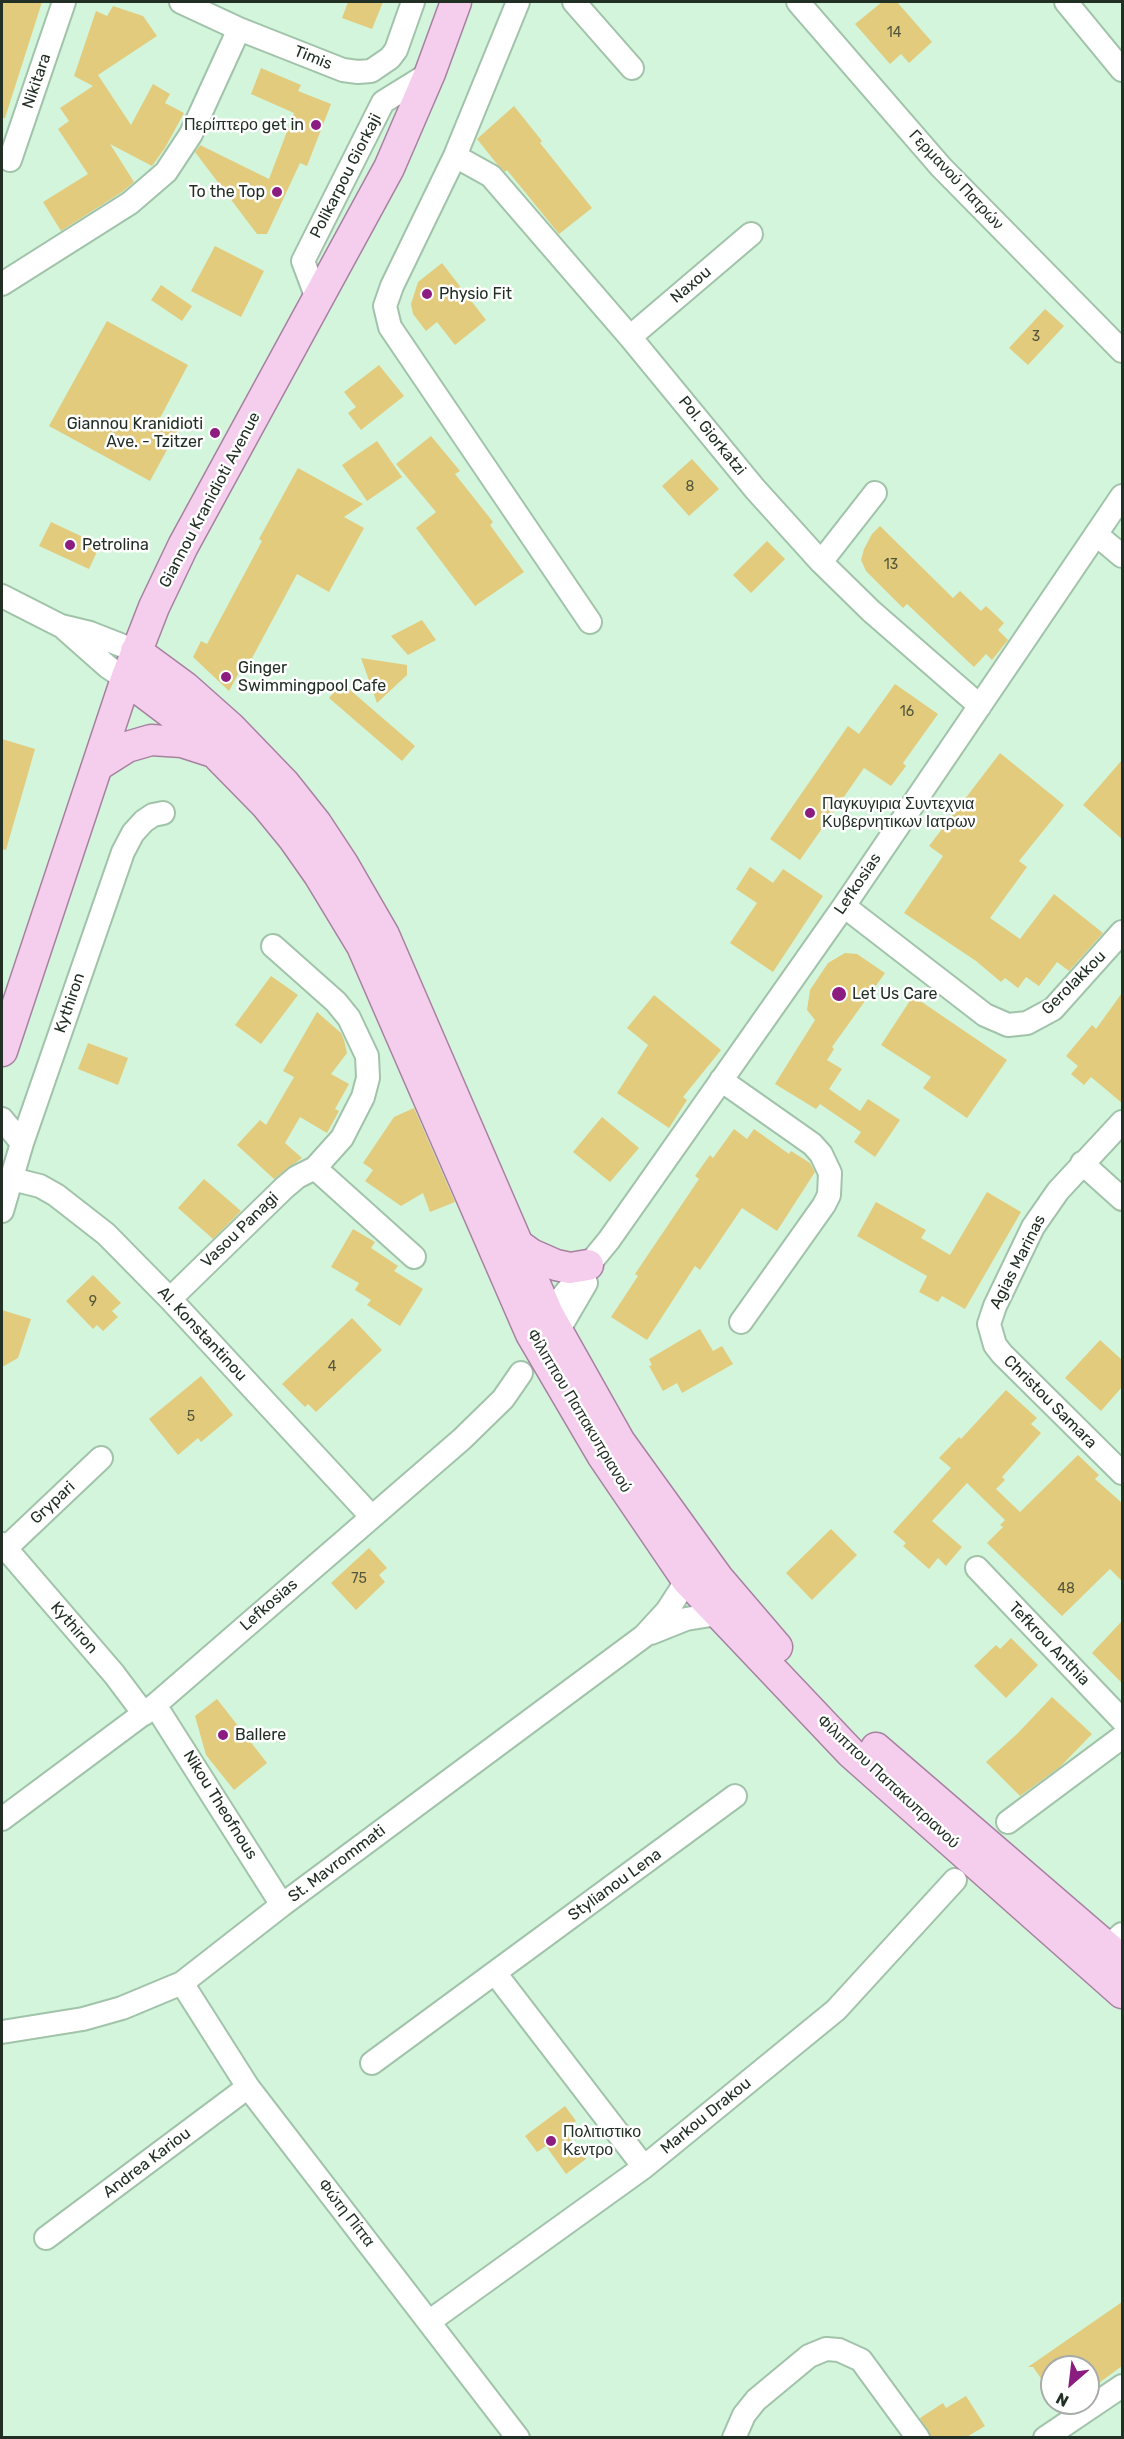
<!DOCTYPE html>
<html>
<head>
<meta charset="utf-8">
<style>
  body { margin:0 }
  #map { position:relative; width:1124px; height:2439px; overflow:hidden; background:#d2f5db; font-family:Rubik,sans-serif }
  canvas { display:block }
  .frame { position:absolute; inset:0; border:3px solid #222f25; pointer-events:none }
  .north { position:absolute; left:1040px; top:2355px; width:60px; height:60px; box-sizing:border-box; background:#fff; border:2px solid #a7aca8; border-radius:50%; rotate:208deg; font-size:16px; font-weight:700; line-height:24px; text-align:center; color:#222f25 }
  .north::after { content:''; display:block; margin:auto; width:21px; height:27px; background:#8b1c80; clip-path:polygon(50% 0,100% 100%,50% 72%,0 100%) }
</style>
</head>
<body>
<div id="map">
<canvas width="1124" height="2439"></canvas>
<div class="frame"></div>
<div class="north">N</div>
</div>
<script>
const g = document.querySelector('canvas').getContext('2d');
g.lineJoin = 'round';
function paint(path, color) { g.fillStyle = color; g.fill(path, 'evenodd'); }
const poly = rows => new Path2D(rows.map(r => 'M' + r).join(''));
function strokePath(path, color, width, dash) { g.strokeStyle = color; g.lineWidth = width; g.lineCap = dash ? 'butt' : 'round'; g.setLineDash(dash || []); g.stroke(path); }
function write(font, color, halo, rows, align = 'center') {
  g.font = font + ' Rubik,sans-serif'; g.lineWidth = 5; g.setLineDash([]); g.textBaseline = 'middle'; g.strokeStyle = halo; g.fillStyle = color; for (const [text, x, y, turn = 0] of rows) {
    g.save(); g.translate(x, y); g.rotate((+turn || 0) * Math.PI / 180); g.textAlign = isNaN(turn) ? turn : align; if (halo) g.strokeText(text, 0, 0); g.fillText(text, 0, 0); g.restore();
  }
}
paint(poly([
  [2,2,42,2,5,118,2,118],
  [348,2,383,2,372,29,342,18],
  [882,2,897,2,932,42,909,63,901,54,890,64,855,24],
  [113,6,143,16,157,36,98,75,131,125,153,84,170,94,165,103,184,113,165,148,152,166,110,144,134,182,122,192,61,231,43,202,88,174,58,129,69,121,60,108,93,86,74,76,96,11,107,16],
  [261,68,301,85,298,91,331,104,307,166,300,163,267,234,257,234,195,152,200,145,269,179,294,113,251,94],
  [514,106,542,141,540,143,592,208,559,234,507,170,505,172,497,164,477,139],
  [215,246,264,271,241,317,191,291],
  [442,263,486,320,455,345,437,322,426,331,413,314,411,304,418,282],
  [161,285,192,306,182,321,151,300],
  [1045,309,1064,326,1028,365,1009,348],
  [107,321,188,365,160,418,179,428,150,481,49,426],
  [379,365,404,396,361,430,348,413,356,407,344,392],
  [431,436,460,471,455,474,493,522,490,525,524,572,475,606,416,528,436,512,396,464],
  [377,441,402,477,367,501,342,465],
  [692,459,719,489,689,516,662,486],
  [298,468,363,504,344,517,364,528,329,592,297,574,251,660,247,658,229,691,193,657,201,641,207,644,262,541,259,539],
  [51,522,100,545,89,569,39,546],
  [880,526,953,598,960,591,981,611,986,606,1004,623,998,630,1008,640,992,660,986,654,974,667,907,604,903,608,866,571,861,560,864,549,872,534],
  [767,541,785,559,751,593,733,575],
  [422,620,436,640,408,655,391,636],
  [361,658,407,665,407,675,377,703],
  [342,683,415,746,402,761,329,698],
  [895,684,938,714,903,763,906,766,891,786,864,768,800,860,770,839,848,726,859,734],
  [2,739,35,749,6,850,2,849],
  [1000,753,1064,805,1019,861,1027,867,990,918,1020,939,1054,894,1103,933,1069,971,1057,962,1039,986,1026,977,1018,988,1005,978,1001,982,976,961,904,913,943,856,929,846],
  [1122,760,1122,839,1083,805],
  [750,867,773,883,783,869,823,896,773,972,730,943,757,903,736,889],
  [845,953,857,954,885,973,832,1047,834,1049,827,1060,842,1069,829,1089,860,1111,868,1099,900,1120,875,1157,854,1142,861,1132,820,1104,816,1109,775,1084,815,1020,807,1010,810,990,828,963],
  [271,976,298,995,261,1044,235,1025],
  [1122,993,1122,1103,1091,1077,1084,1085,1071,1074,1078,1066,1066,1056,1092,1025,1096,1029],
  [654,995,721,1050,683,1097,687,1100,669,1128,617,1093,648,1045,627,1028],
  [913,996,1007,1060,967,1118,923,1088,931,1077,881,1045],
  [317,1012,341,1033,344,1040,347,1053,331,1074,349,1084,335,1109,339,1111,327,1133,300,1117,285,1143,302,1158,274,1179,237,1145,260,1120,266,1125,294,1077,283,1071],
  [88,1043,128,1058,118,1085,78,1069],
  [414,1108,455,1202,430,1212,423,1193,401,1206,365,1181,373,1170,363,1163,394,1117],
  [602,1117,639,1148,610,1182,573,1152],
  [734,1129,747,1139,754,1129,789,1154,791,1151,810,1163,815,1172,777,1231,742,1208,700,1270,695,1266,647,1340,611,1317,638,1276,635,1274,699,1179,695,1176,710,1155,713,1158],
  [204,1179,241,1211,213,1239,178,1208],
  [987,1192,1021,1212,965,1309,942,1296,938,1302,919,1292,927,1276,857,1236,876,1202,926,1230,921,1238,950,1255],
  [353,1229,375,1242,371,1248,398,1266,394,1271,423,1289,400,1326,367,1305,371,1300,355,1290,359,1283,331,1267],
  [93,1275,121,1303,112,1311,118,1317,103,1331,97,1325,93,1329,66,1301],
  [2,1310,31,1319,18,1358,2,1367],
  [352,1318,382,1350,316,1412,308,1404,305,1407,282,1384],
  [700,1329,713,1351,722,1346,733,1364,682,1393,677,1383,663,1391,649,1366,652,1365,649,1359],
  [1100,1340,1122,1360,1122,1387,1101,1411,1065,1378],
  [201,1376,233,1415,201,1442,198,1438,178,1455,149,1419],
  [1006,1390,1037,1418,1031,1424,1041,1433,1002,1477,1005,1480,996,1489,1020,1512,1078,1455,1099,1475,1095,1479,1122,1503,1122,1581,1110,1569,1062,1616,987,1543,1003,1527,1000,1525,1005,1520,967,1483,932,1521,962,1547,946,1566,938,1558,929,1569,903,1546,906,1543,893,1532,951,1468,939,1458,959,1437,961,1439],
  [831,1529,857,1555,812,1600,786,1573],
  [369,1548,387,1568,379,1575,385,1582,356,1610,331,1583],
  [1122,1621,1122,1683,1092,1653],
  [1011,1638,1038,1665,1006,1698,974,1666,996,1645,1000,1649],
  [1052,1697,1092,1734,1060,1767,1020,1796,986,1762,1018,1733],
  [217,1699,267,1763,234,1790,206,1755,195,1716],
  [565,2106,576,2121,564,2130,586,2159,566,2174,546,2146,537,2152,525,2136],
  [1122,2302,1122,2366,1088,2391,1088,2367,1052,2367,1052,2394,1033,2367,1028,2367],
  [966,2396,985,2426,965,2438,931,2438,920,2418,943,2403,946,2408]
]), '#e3cb7d');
const minor = poly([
  [181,2,239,29,343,70,358,72,371,71,390,58,396,50,413,2],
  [518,2,455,156,392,286,385,306,390,327,590,622],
  [574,2,632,68],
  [798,2,941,167,1122,351],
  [1066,2,1122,70],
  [455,156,491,176,630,337,755,489,821,562,871,611,980,706],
  [10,160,64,2],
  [2,284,130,203,166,172,191,134,239,29],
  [318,301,303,261,383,102,430,73],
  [630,337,751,234],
  [1097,535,1122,556],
  [821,562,875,493],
  [2,596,61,626,90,633,136,651],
  [65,629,108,667,126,679],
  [844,906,985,1015,1008,1025,1027,1023,1053,1009,1122,932],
  [721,1080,812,1144,821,1154,830,1173,829,1195,824,1205,741,1322],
  [2,1119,22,1143],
  [1122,1122,1058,1191,1033,1227,995,1306,989,1324,995,1345,1002,1354,1122,1473],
  [1082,1163,1122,1199],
  [315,1168,414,1257],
  [12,1179,40,1186,56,1195,106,1234,170,1299,371,1516],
  [2,1211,22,1143,123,852,133,833,144,821,153,815,163,813],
  [170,1299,284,1188,297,1177,315,1168,342,1138,363,1097,368,1078,367,1056,349,1018,336,1002,273,946],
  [540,1324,609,1240,844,906,1122,496],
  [551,1343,586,1283],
  [2,1544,114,1674,144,1714],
  [5,1549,101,1458],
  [977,1568,1122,1720],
  [651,1633,686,1619,717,1614],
  [155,1705,282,1905],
  [2,1819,155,1705,462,1439,503,1399,521,1373],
  [1008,1822,1122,1737],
  [1096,1957,1122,1934],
  [495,1973,644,2167],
  [182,1983,248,2087,518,2438],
  [2,2032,83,2019,122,2008,182,1983,282,1905,644,1636,667,1611,687,1580],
  [372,2063,735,1796],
  [46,2238,248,2087],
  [430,2321,644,2167,836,2010,955,1880],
  [734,2438,744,2415,756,2400,809,2356,826,2349,839,2350,861,2360,918,2438],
  [1045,2438,1122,2386]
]);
const major = poly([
  [136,651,185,687,230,727,285,784,316,823,343,864,384,935,548,1314,620,1442,718,1578,777,1647],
  [126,679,171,713,216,754,266,805,293,838,319,875,362,946,531,1334,602,1455,687,1580,851,1753,1122,1993],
  [97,766,127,747,151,740,182,742,210,751],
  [2,1051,126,679,154,607,183,546,389,168,430,73,456,2],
  [517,1244,531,1254,556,1265,570,1268,588,1265],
  [876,1748,1122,1960]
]);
strokePath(minor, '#a1c3aa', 26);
strokePath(major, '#a781a0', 33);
strokePath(minor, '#fff', 22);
strokePath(major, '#f5ceee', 30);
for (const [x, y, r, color] of [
  [316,125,6,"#8b1c80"],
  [277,192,6,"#8b1c80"],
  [427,294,6,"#8b1c80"],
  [215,433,6,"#8b1c80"],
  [70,545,6,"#8b1c80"],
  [226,677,6,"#8b1c80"],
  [810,813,6,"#8b1c80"],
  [839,994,8,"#8b1c80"],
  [223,1735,6,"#8b1c80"],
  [551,2141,6,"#8b1c80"]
]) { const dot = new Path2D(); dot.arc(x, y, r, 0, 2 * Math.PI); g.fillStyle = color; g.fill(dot); strokePath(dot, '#fff', 2); }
write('14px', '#52563b', null, [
  ["14",894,33],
  ["3",1036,337],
  ["8",690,487],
  ["13",891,565],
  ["16",907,712],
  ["9",93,1302],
  ["4",332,1367],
  ["5",191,1417],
  ["75",359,1579],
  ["48",1066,1589]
]);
write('16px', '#222f25', '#fff', [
  ["Timis",313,58,22],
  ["Nikitara",37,81,-71],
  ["Polikarpou Giorkaji",346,176,-63],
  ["Γερμανού Πατρών",956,180,47],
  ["Naxou",691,285,-40],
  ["Pol. Giorkatzi",712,436,51],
  ["Giannou Kranidioti Avenue",210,500,-62],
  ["Lefkosias",858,884,-56],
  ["Gerolakkou",1074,983,-45],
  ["Kythiron",70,1003,-71],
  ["Vasou Panagi",240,1230,-44],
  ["Agias Marinas",1018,1262,-63],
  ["Al. Konstantinou",202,1334,47],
  ["Christou Samara",1050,1402,45],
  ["Φίλιππου Παπακυπριανού",579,1411,59],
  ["Grypari",53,1503,-43],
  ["Lefkosias",269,1605,-41],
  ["Kythiron",74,1628,49],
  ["Tefkrou Anthia",1049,1644,46],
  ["Φίλιππου Παπακυπριανού",888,1782,43],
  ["Nikou Theofnous",220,1805,58],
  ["St. Mavrommati",337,1864,-37],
  ["Stylianou Lena",615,1885,-36],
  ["Markou Drakou",706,2116,-39],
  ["Andrea Kariou",147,2163,-37],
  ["Φώτη Πίττα",346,2213,52]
]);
write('16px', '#222f25', '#fff', [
  ["Περίπτερο get in",304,125,"right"],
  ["To the Top",265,192,"right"],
  ["Physio Fit",439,294],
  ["Giannou Kranidioti",203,424,"right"],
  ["Ave. - Tzitzer",203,442,"right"],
  ["Petrolina",82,545],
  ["Ginger",238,668],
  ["Swimmingpool Cafe",238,686],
  ["Παγκυγιρια Συντεχνια",822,804],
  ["Κυβερνητικων Ιατρων",822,822],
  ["Let Us Care",852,994],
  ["Ballere",235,1735],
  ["Πολιτιστικο",563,2132],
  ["Κεντρο",563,2150]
], 'left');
</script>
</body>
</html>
